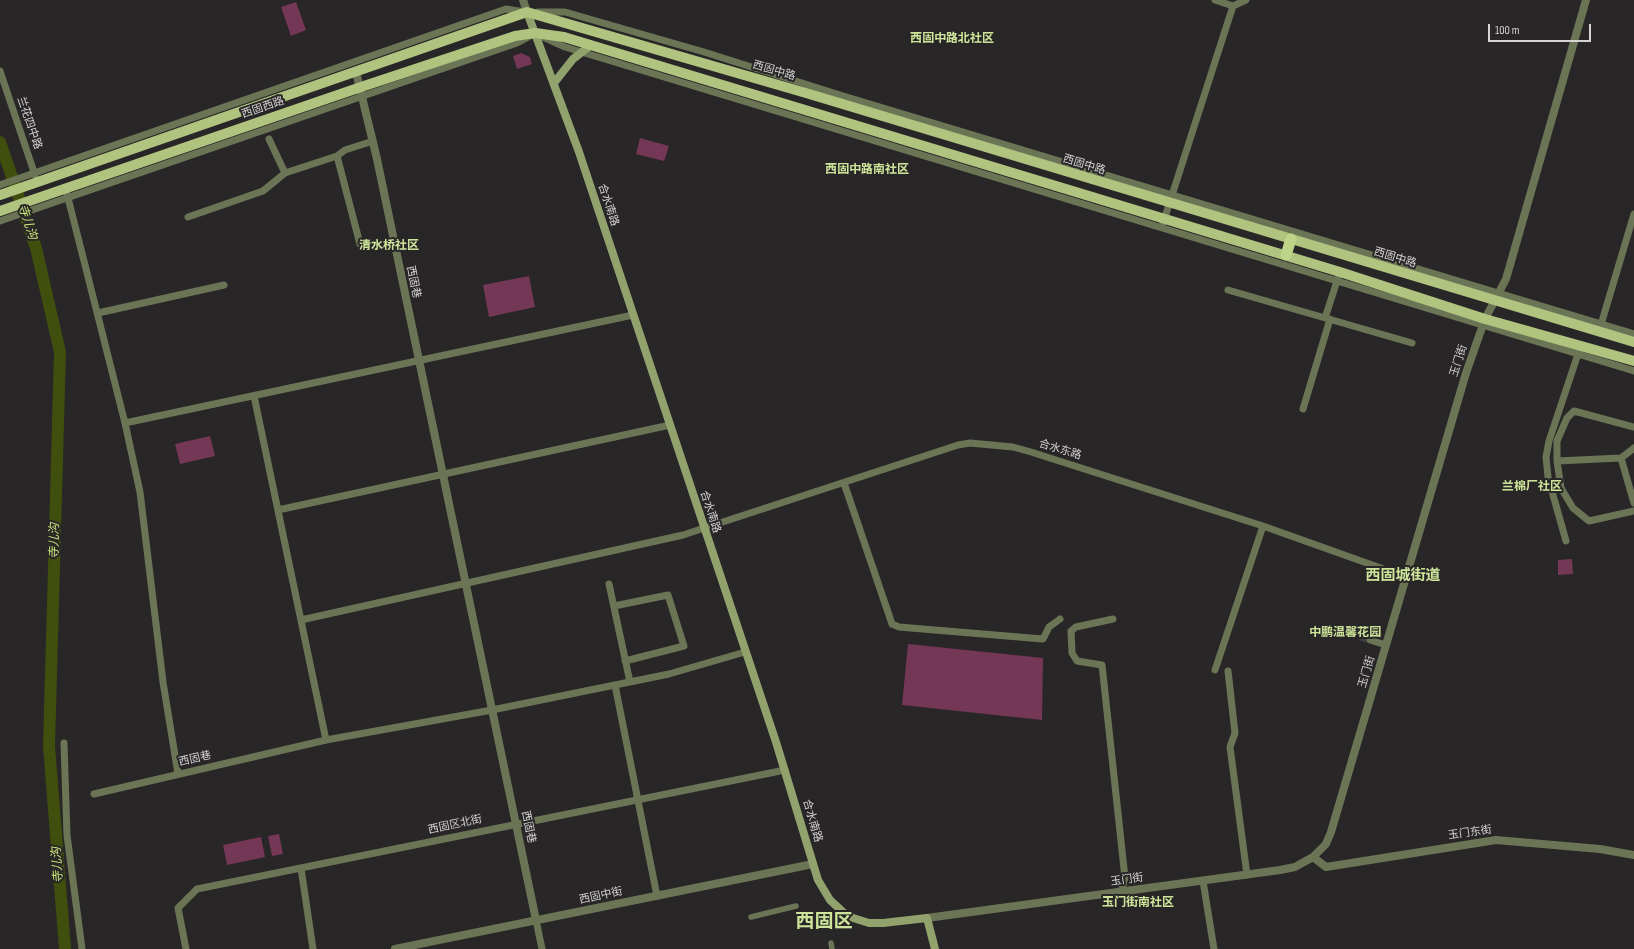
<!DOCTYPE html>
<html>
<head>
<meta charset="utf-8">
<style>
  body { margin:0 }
  #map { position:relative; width:1634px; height:949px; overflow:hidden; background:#292627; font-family:"Sofia Sans Condensed",sans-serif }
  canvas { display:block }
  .scale { position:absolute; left:1488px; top:24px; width:103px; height:18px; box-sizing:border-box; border:2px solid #d5d3d4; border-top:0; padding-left:5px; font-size:12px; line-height:14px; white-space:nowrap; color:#d5d3d4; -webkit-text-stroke:3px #292627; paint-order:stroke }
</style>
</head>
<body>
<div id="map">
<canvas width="1634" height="949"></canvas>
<div class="scale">100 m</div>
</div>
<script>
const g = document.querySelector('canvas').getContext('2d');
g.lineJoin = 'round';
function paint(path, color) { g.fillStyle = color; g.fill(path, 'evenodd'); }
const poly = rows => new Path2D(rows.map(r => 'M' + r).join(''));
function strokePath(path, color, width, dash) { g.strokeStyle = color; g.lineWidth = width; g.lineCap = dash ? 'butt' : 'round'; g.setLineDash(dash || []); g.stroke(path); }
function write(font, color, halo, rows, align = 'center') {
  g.font = font + ' "Sofia Sans Condensed","Noto Sans SC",sans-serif'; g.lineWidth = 4; g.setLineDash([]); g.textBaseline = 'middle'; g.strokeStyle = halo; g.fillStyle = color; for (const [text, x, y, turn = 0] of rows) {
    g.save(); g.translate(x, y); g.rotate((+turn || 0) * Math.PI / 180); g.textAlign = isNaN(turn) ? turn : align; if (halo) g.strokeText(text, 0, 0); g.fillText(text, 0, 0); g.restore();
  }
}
paint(poly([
  [296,2,306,30,291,36,281,7],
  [521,53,530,57,532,64,517,69,513,56],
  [640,138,669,146,664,161,636,154],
  [529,276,535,307,489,317,483,285],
  [210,436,215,456,180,464,175,444],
  [1572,559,1573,574,1558,575,1558,560],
  [908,644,1043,658,1042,720,902,705],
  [279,834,283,854,272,856,268,836],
  [261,837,265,857,227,865,223,845]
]), '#753756');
strokePath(poly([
  [0,142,36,248,60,352,49,746,65,949]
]), '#404e0e', 12);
strokePath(poly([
  [1350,634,1370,640]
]), '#434041', 7, [7, 3.5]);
strokePath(poly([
  [751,917,796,906],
  [831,943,832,949]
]), '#6b7555', 5.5);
strokePath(poly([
  [1233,6,1246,0],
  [538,12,565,12,704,52,840,95,1634,334],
  [543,37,565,47,1634,371],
  [0,71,35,175],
  [337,156,345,150,373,141],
  [285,173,337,156,360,244],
  [0,185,506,9,525,12],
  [67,194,125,423,140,492,163,682,178,774],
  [188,217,263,191,285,173,269,139],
  [0,221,517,43,532,35],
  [1163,223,1233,6,1215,0],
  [1228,290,1412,343],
  [98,313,224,285],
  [1325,318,1338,278],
  [1600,328,1634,214],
  [254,396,326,740],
  [1303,409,1330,319],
  [125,423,633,315],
  [1634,427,1574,411,1567,418,1557,441,1557,461,1561,488,1573,508,1589,521,1634,511],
  [1621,458,1634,503],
  [1557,461,1621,458,1634,448],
  [844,483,892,624,899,627,1043,639,1049,627,1060,619],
  [278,510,670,425],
  [1566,541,1548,477,1546,457,1549,441,1579,351],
  [609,584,630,682],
  [614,606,668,595,684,646,625,661],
  [1113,619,1076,627,1071,631,1072,653,1077,661,1102,665,1125,878,1121,892],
  [301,620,683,535,958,445,970,443,1013,447,1031,452,1263,526,1406,577],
  [1332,629,1350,634],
  [1370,640,1386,645],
  [1215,670,1263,526],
  [1228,671,1235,733,1230,747,1247,875],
  [615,685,657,896],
  [64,743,67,835,82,949],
  [94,794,326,740,492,710,669,674,745,652],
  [301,868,313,949],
  [1203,881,1214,949],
  [536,920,542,949],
  [186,949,178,908,197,889,785,770]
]), '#6b7555', 7);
strokePath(poly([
  [523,0,527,12],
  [356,72,377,159,536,920],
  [1313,857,1326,867,1496,840,1600,849,1634,855],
  [927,918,1280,870,1295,867,1313,857,1326,844,1331,832,1466,373,1485,319,1506,279,1586,0],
  [395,949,813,864]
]), '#6b7555', 8);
strokePath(poly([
  [527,12,579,152,776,742,818,880,830,900,844,913,853,918,869,923,883,923,927,918,935,949],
  [554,83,573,59,591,45]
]), '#92a26d', 8);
strokePath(poly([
  [0,195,527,12,806,93,1634,342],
  [0,211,361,87,515,36,535,33,564,37,1340,272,1485,319,1634,361]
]), '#b0c480', 10);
strokePath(poly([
  [1286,255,1291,239]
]), '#bed488', 11);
write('11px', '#d5d3d4', '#292627', [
  ["西固中路",774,71,16],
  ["西固西路",263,108,-19],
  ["兰花四中路",29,123,71],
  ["西固中路",1084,165,17],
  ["合水南路",608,205,72],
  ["西固中路",1395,258,17],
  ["西固巷",413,282,78],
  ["玉门街",1459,361,-72],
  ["合水东路",1060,450,17],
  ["合水南路",710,512,72],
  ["玉门街",1367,672,-74],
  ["西固巷",195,759,-13],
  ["合水南路",812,821,74],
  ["西固区北街",455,825,-12],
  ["西固巷",528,827,78],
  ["玉门东街",1470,833,-8],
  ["玉门街",1127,880,-8],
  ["西固中街",601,896,-12]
]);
write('bold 12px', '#cee49a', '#292627', [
  ["西固中路北社区",952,39],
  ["西固中路南社区",867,170],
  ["清水桥社区",389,246],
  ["兰棉厂社区",1532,487],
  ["中鹏温馨花园",1345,633],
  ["玉门街南社区",1138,903]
]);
write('italic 12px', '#cce97c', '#292627', [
  ["寺儿沟",27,222,71],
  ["寺儿沟",55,541,-89],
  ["寺儿沟",58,865,-94]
]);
write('bold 15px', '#cee49a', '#292627', [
  ["西固城街道",1403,576]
]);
write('bold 19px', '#cee49a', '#292627', [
  ["西固区",824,922]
]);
</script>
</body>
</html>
